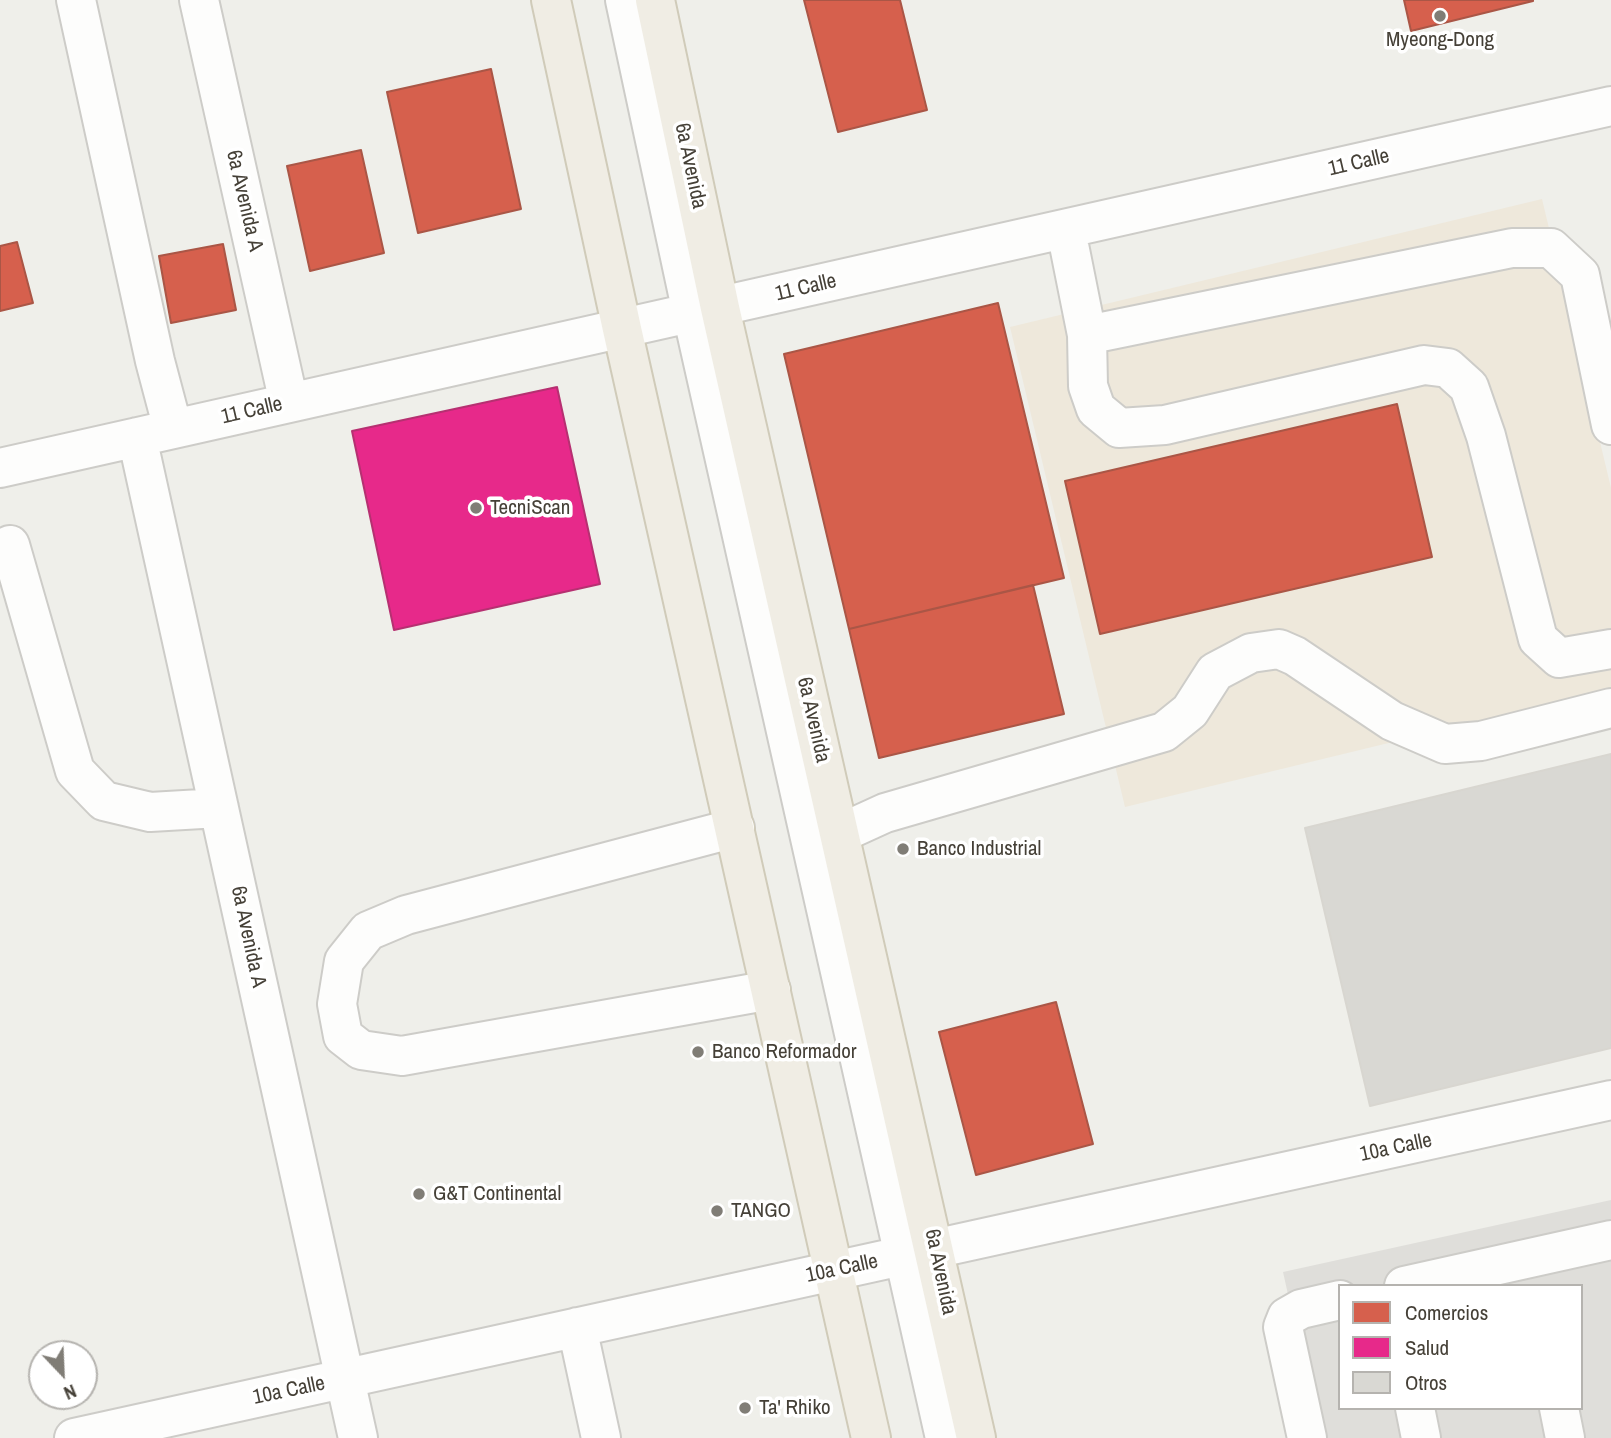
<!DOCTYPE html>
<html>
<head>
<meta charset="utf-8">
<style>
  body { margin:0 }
  #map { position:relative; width:1611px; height:1438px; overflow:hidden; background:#efefea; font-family:"Archivo Narrow",sans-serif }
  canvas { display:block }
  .legend { position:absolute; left:1338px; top:1284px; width:245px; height:126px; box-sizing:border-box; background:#fff; border:2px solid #b5b3af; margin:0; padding:9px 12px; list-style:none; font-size:21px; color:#454037 }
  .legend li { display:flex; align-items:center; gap:14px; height:35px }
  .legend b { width:35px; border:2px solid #b5b3af }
  .north { position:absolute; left:28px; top:1340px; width:70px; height:70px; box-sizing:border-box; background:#fff; border:2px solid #b5b3af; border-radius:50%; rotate:157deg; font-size:19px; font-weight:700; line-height:28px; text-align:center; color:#454037 }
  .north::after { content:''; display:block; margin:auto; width:24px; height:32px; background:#807d76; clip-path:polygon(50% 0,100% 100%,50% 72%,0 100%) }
</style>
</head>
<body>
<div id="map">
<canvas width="1611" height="1438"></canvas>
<ul class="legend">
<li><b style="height:19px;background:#d6604d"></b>Comercios</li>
<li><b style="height:19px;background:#e7298a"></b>Salud</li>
<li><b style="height:19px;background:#d9d8d3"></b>Otros</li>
</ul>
<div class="north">N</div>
</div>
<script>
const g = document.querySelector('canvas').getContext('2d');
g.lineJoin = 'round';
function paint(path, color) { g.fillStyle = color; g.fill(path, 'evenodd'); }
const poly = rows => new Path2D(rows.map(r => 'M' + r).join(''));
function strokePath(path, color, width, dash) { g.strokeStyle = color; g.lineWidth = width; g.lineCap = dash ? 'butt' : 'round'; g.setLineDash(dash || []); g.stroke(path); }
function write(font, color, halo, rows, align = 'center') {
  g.font = font + ' "Archivo Narrow",sans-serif'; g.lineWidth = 7; g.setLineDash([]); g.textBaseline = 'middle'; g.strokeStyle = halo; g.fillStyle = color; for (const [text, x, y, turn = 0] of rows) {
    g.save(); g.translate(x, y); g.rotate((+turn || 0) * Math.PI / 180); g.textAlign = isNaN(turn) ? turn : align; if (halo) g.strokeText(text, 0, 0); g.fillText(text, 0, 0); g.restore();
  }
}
paint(poly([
  [1542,199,1611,488,1611,689,1125,807,1010,327]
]), '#eee8db');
paint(poly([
  [1611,1200,1611,1438,1320,1438,1283,1272],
  [1340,1286,1581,1286,1581,1408,1340,1408]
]), '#dfdeda');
const shops = poly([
  [804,0,900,0,927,110,838,132,804,0],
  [1404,0,1533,0,1533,1,1411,31,1404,0],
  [491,69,521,209,418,233,387,92,491,69],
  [361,150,384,253,310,271,287,166,361,150],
  [17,242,33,303,0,311,0,246,17,242],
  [223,244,236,310,171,323,159,256,223,244],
  [998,303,1064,578,849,629,784,354,998,303],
  [1397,404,1432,557,1100,634,1065,481,1397,404],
  [1033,585,1064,714,879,758,849,629,1033,585],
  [1056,1002,1093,1144,976,1175,939,1032,1056,1002]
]);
paint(shops, '#d6604d');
strokePath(shops, '#aa5646', 2);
const health = poly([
  [557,387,600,584,394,630,352,431,557,387]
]);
paint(health, '#e7298a');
strokePath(health, '#b63071', 2);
const building = poly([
  [1611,754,1611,1048,1370,1106,1305,828,1611,754]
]);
paint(building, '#d9d8d3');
strokePath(building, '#d8d6d0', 2);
const minor = poly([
  [76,0,155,361,173,429],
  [199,0,289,403],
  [625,0,692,313,945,1438],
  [1066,230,1087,335,1088,386,1096,409,1119,428,1165,425,1424,365,1448,368,1469,387,1486,436,1538,639,1559,658,1611,649],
  [1087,335,1512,248,1551,248,1580,275,1611,425],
  [137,437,358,1438],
  [0,468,1611,106],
  [10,545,75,771,104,801,150,812,219,808],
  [735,828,406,915,368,931,344,961,337,1004,343,1036,361,1050,402,1056,771,990],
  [839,834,885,813,1164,732,1190,711,1215,672,1251,653,1279,649,1295,656,1392,721,1445,744,1481,741,1611,708],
  [1404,1286,1611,1240],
  [577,1327,601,1438],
  [1415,1408,1421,1438],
  [1559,1408,1565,1438],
  [74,1438,1611,1100],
  [1307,1438,1283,1327,1287,1317,1301,1309,1340,1300]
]);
const major = poly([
  [551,0,622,329,871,1438],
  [655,0,720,308,976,1438]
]);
strokePath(minor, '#cdccc8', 42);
strokePath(major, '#d0cbb9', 42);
strokePath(minor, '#fdfdfc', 38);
strokePath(major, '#f0ede4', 38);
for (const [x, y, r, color] of [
  [1440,16,7,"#807d76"],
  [476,508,7,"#807d76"],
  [903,849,7,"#807d76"],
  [698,1052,7,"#807d76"],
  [419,1194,7,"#807d76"],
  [717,1211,7,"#807d76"],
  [745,1408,7,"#807d76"]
]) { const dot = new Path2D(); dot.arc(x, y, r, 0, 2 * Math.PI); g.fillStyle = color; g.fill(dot); strokePath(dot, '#fff', 2.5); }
write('21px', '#454037', '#fff', [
  ["Myeong-Dong",1440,40,"center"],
  ["TecniScan",490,508],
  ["Banco Industrial",917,849],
  ["Banco Reformador",712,1052],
  ["G&T Continental",433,1194],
  ["TANGO",731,1211],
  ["Ta' Rhiko",759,1408]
], 'left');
write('21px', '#454037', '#fff', [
  ["11 Calle",1359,163,-13],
  ["6a Avenida",690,166,78],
  ["6a Avenida A",244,201,77],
  ["11 Calle",806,288,-13],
  ["11 Calle",252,411,-13],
  ["6a Avenida",813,720,77],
  ["6a Avenida A",248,937,78],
  ["10a Calle",1396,1148,-12],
  ["10a Calle",842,1269,-12],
  ["6a Avenida",940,1272,78],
  ["10a Calle",289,1391,-12]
]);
</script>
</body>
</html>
